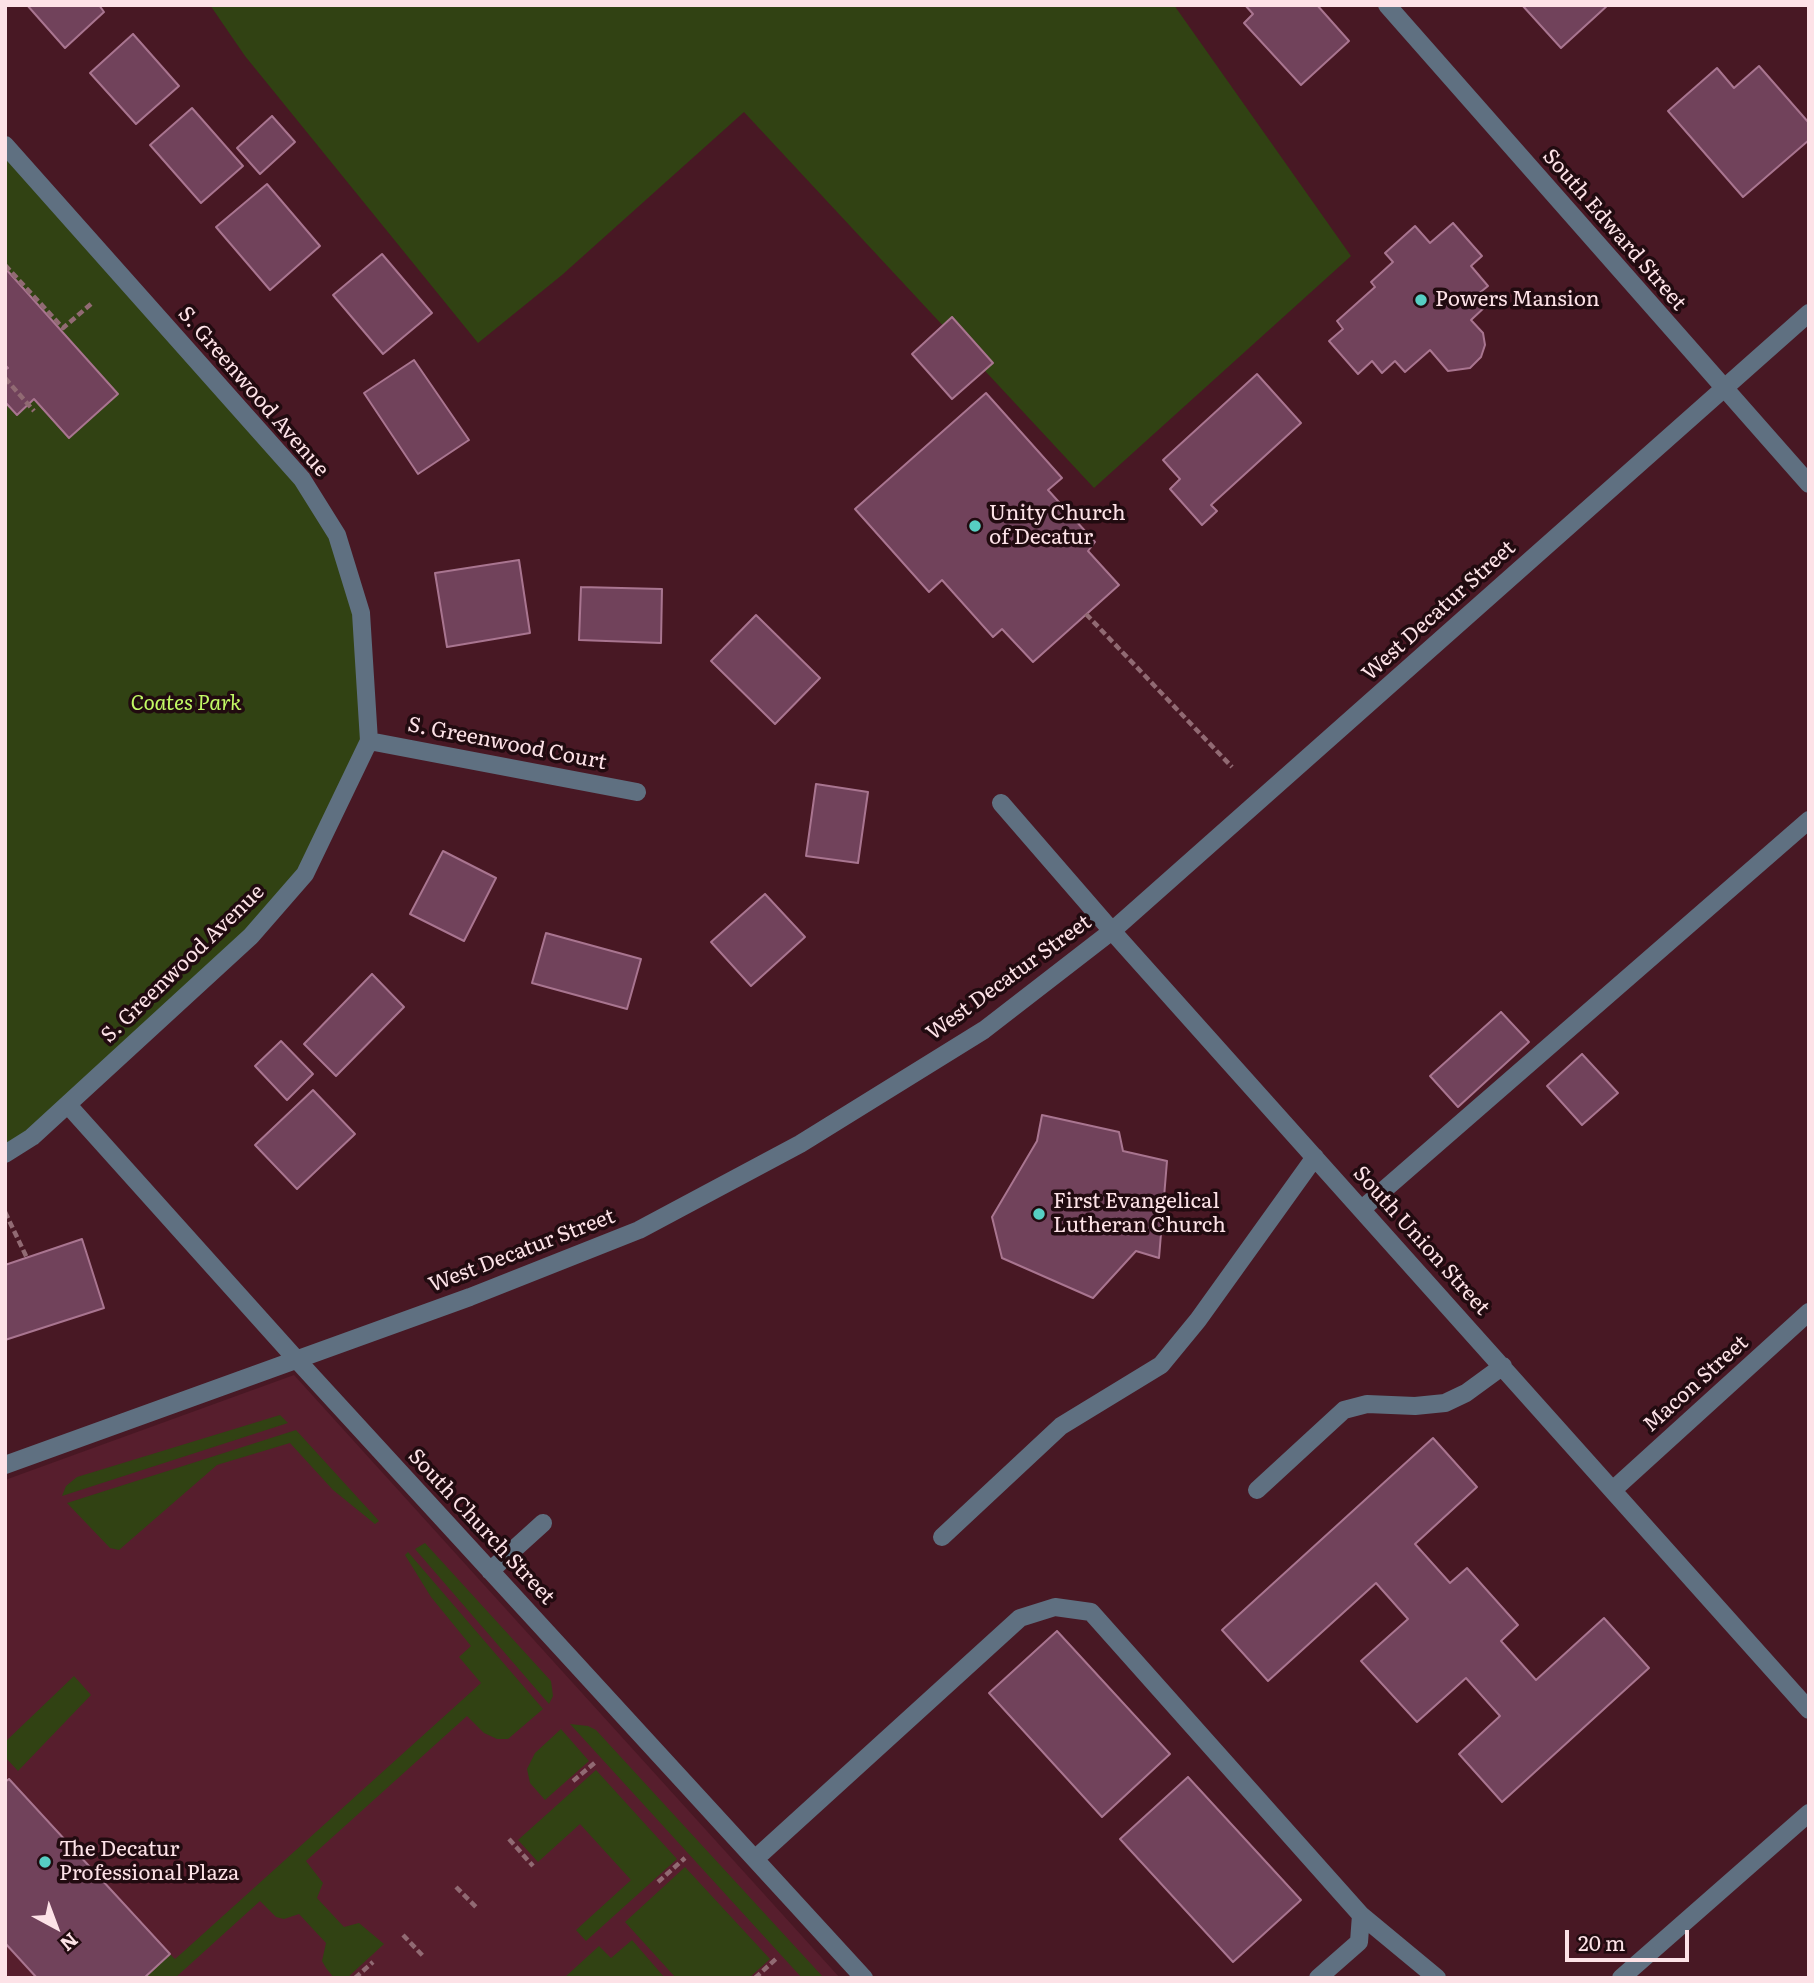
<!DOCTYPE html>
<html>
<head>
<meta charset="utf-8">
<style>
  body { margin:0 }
  #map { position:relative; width:1814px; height:1983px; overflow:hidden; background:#481824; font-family:Literata,serif }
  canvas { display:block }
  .frame { position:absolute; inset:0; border:7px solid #fde2e7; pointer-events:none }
  .north { position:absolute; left:21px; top:1892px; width:70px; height:70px; -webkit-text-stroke:5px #210b10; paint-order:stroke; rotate:139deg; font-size:19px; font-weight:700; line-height:28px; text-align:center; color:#fde2e7 }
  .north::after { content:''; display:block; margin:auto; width:24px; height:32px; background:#fde2e7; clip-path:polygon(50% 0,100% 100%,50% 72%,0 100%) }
  .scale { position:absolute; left:1565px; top:1930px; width:124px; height:32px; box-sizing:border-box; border:4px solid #fde2e7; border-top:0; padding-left:9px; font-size:21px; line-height:24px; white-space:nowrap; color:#fde2e7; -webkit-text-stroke:5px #210b10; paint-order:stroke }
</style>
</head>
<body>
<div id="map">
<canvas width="1814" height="1983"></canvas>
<div class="frame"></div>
<div class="north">N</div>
<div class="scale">20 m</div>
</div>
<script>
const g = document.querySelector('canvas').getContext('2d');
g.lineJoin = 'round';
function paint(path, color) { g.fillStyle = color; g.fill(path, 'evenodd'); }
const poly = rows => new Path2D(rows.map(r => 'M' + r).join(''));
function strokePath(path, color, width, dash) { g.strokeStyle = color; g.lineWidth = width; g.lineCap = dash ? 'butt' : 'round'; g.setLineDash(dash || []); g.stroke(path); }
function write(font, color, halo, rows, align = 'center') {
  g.font = font + ' Literata,serif'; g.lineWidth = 7; g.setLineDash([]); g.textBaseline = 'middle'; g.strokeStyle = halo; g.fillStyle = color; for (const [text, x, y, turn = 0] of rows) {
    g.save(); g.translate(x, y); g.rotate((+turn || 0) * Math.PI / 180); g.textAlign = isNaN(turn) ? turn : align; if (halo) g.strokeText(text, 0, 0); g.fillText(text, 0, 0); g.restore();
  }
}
paint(poly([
  [294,1375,840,1978,5,1978,5,1480]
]), '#571e2d');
paint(poly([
  [210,5,1174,5,1351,256,1094,488,744,112,562,275,478,343,245,56],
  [5,144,250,420,337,535,361,613,369,741,305,874,5,1154],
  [280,1415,288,1423,62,1496,66,1486,77,1477],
  [296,1430,379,1521,375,1524,333,1490,290,1443,217,1465,119,1550,110,1548,67,1503],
  [425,1543,551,1681,553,1696,549,1704,415,1549],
  [408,1552,543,1709,508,1739,497,1739,484,1733,467,1716,306,1861,323,1883,317,1898,344,1927,359,1923,384,1944,347,1978,334,1978,326,1968,322,1961,326,1943,299,1914,284,1919,276,1917,260,1901,175,1978,144,1978,170,1954,175,1959,183,1952,481,1683,459,1657,471,1646,431,1597,405,1555],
  [74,1676,91,1695,18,1771,5,1757,5,1742],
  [570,1724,588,1726,596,1730,824,1978,802,1978],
  [561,1729,589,1761,545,1800,530,1783,527,1769,535,1753],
  [596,1770,677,1859,586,1941,576,1930,631,1880,580,1824,538,1862,518,1840],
  [685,1867,770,1959,749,1978,676,1978,625,1922],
  [632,1940,665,1978,564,1978,599,1946,611,1958]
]), '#314213');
const building = poly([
  [27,5,99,5,104,12,65,48,27,5],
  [1245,5,1317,5,1349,41,1301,85,1244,23,1253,14,1245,5],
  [1522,5,1608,5,1561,48,1522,5],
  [133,34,179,86,136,124,90,73,133,34],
  [1759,66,1809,123,1809,140,1743,197,1668,111,1717,68,1734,88,1759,66],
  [192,108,243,166,201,203,150,145,192,108],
  [272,116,295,142,260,174,237,148,272,116],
  [267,184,320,246,270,290,216,227,267,184],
  [1453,223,1482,256,1471,266,1488,286,1477,295,1487,305,1471,320,1483,333,1485,345,1481,357,1470,368,1448,371,1430,350,1405,372,1395,361,1382,373,1372,361,1358,374,1329,341,1343,329,1337,321,1375,287,1371,282,1393,262,1385,253,1415,226,1430,243,1453,223],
  [382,254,432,313,383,354,333,295,382,254],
  [5,268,118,394,69,438,34,399,17,415,5,402,5,370,8,368,5,365,5,268],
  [952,317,993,363,952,399,912,354,952,317],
  [414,360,469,440,418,474,364,393,414,360],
  [1257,374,1301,423,1211,505,1217,511,1202,525,1170,489,1180,479,1163,460,1257,374],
  [986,393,1062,478,1048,490,1095,542,1088,551,1119,585,1033,662,1002,629,993,637,942,580,929,592,855,509,986,393],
  [519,560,530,633,447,647,435,573,519,560],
  [581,587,662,589,661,643,579,640,581,587],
  [756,615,820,678,775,724,711,661,756,615],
  [816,784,868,792,858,863,806,856,816,784],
  [443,851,496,878,464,941,410,914,443,851],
  [765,894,805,937,751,986,711,942,765,894],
  [546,933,641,959,627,1009,532,983,546,933],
  [372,974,404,1007,336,1076,304,1044,372,974],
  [1501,1012,1529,1042,1458,1107,1430,1076,1501,1012],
  [281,1041,313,1074,287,1100,255,1066,281,1041],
  [1582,1054,1618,1093,1582,1125,1547,1086,1582,1054],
  [313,1090,355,1134,297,1189,255,1145,313,1090],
  [1042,1115,1119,1132,1123,1151,1167,1161,1159,1258,1136,1251,1093,1298,1002,1258,992,1217,1037,1141,1042,1115],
  [82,1239,104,1308,5,1340,5,1265,82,1239],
  [1433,1438,1477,1487,1415,1544,1450,1583,1467,1568,1518,1625,1501,1641,1536,1680,1604,1618,1649,1668,1502,1802,1459,1754,1500,1716,1466,1678,1417,1722,1361,1661,1408,1619,1376,1583,1268,1681,1222,1630,1433,1438],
  [1057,1631,1170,1754,1102,1817,989,1693,1057,1631],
  [1188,1777,1301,1900,1233,1962,1120,1839,1188,1777],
  [9,1779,170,1954,144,1978,37,1978,5,1943,5,1782,9,1779]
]);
paint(building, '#71425b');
strokePath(building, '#a97590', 2);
strokePath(poly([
  [5,265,63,328,91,304],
  [5,378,34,411],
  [1086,614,1232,767],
  [5,1212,27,1258],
  [573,1781,597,1761],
  [509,1839,533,1866],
  [658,1882,685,1858],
  [456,1887,476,1907],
  [403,1935,423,1956],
  [355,1978,373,1962],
  [755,1978,777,1958]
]), '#916a73', 4.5, [7, 3.5]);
strokePath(poly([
  [1387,5,1809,484],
  [5,145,302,479,337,535,361,613,369,741,305,874,251,936,32,1137,5,1154],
  [369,741,637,792],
  [1001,803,1112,931,1809,1710],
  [68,1105,297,1360,864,1978],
  [1362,1209,1809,820],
  [5,1465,470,1297,639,1230,800,1144,984,1030,1112,931,1809,313],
  [1614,1489,1809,1312],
  [1257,1490,1344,1410,1367,1404,1415,1406,1445,1403,1466,1393,1503,1366],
  [942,1537,1061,1426,1161,1365,1198,1320,1315,1157],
  [490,1571,543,1523],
  [755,1859,1020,1618,1055,1607,1091,1612,1361,1915,1359,1942,1318,1978],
  [1361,1915,1437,1978],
  [1621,1978,1809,1813]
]), '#5f7081', 18);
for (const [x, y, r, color] of [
  [1421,300,7,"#56cec3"],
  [975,526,7,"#56cec3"],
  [1039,1214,7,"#56cec3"],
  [45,1862,7,"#56cec3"]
]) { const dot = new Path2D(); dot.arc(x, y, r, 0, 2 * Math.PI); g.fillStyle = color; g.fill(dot); strokePath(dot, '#210b10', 2.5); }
write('21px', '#fde2e7', '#210b10', [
  ["South Edward Street",1614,230,49],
  ["S. Greenwood Avenue",253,392,49],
  ["West Decatur Street",1439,611,-42],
  ["S. Greenwood Court",507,744,11],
  ["S. Greenwood Avenue",183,964,-44],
  ["West Decatur Street",1009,978,-36],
  ["South Union Street",1421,1241,48],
  ["West Decatur Street",522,1251,-21],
  ["Macon Street",1696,1384,-42],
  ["South Church Street",481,1527,47]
]);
write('21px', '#fde2e7', '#210b10', [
  ["Powers Mansion",1435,300],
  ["Unity Church",989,514],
  ["of Decatur",989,538],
  ["First Evangelical",1053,1202],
  ["Lutheran Church",1053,1226],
  ["The Decatur",59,1850],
  ["Professional Plaza",59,1874]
], 'left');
write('italic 21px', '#c2fa65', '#210b10', [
  ["Coates Park",186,704]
]);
</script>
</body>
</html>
